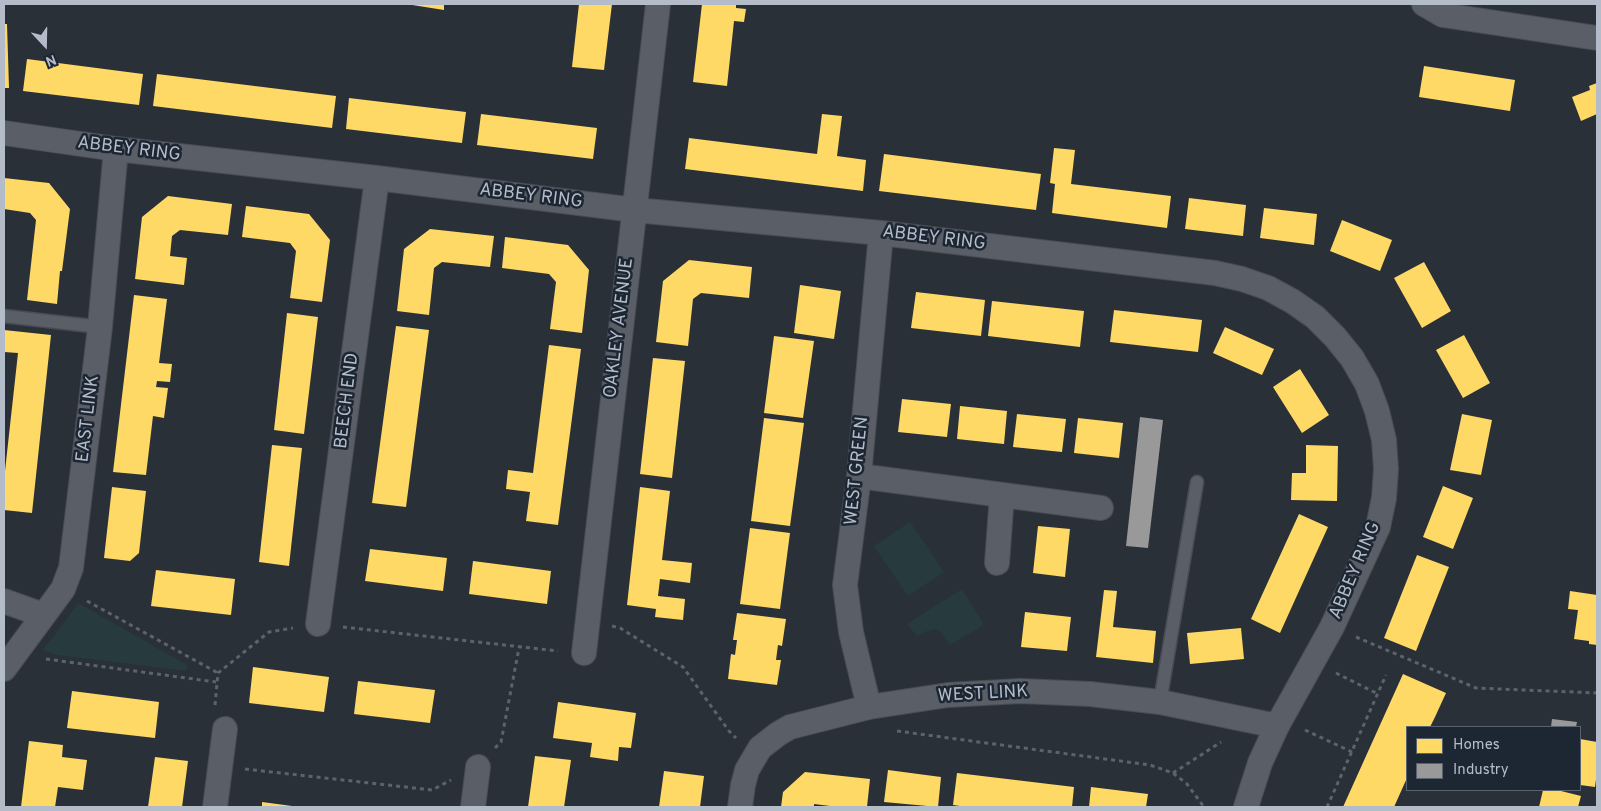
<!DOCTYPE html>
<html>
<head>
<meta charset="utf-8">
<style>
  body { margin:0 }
  #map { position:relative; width:1601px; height:811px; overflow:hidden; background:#2a3038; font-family:Overpass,sans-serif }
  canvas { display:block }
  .frame { position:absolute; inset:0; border:5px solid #b4bcc9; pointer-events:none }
  .legend { position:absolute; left:1406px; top:726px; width:175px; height:65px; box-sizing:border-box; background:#1d2633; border:1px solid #59626f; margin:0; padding:6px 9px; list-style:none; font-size:15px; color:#b4bcc9 }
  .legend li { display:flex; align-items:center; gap:10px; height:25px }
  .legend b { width:25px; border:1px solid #59626f }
  .north { position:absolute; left:20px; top:20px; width:50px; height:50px; -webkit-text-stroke:4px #1d2633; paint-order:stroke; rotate:159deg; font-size:14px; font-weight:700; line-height:20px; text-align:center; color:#b4bcc9 }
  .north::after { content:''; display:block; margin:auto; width:18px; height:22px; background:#b4bcc9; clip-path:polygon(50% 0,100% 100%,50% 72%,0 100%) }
</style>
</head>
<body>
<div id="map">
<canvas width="1601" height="811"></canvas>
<div class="frame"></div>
<ul class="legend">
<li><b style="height:14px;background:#ffd966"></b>Homes</li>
<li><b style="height:14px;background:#999"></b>Industry</li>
</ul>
<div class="north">N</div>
</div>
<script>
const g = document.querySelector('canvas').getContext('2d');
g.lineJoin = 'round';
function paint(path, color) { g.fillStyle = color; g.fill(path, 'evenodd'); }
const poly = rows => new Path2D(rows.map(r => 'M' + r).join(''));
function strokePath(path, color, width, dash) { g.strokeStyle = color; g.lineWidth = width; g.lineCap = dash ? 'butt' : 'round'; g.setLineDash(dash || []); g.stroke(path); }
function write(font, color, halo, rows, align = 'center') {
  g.font = font + ' Overpass,sans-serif'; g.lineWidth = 5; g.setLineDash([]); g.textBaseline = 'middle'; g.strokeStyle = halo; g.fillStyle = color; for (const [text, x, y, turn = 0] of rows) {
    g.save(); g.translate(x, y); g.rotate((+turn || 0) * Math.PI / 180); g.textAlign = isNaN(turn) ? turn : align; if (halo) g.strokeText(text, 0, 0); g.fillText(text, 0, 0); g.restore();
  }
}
paint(poly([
  [910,522,944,572,908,596,874,546],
  [962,589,983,623,982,626,950,645,942,633,936,629,927,631,917,636,907,624],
  [78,603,187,665,187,671,57,655,42,650,58,631]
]), '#273a3e');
paint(poly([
  [406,4,444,4,444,10],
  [579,4,612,4,604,70,572,67],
  [702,4,736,4,736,8,746,9,744,22,734,21,727,86,693,82],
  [4,24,7,24,9,88,4,88],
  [27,59,143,74,139,105,23,91],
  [1424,66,1515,80,1510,111,1419,97],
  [157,74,336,96,332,128,153,106],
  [1597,83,1597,114,1581,121,1572,97,1590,90,1589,86],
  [349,98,466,112,462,143,346,129],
  [481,114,597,128,593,159,477,145],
  [822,114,842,116,837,156,866,160,863,191,685,169,689,138,817,154],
  [1054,148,1075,150,1071,184,1171,196,1167,228,1052,213,1055,184,1050,183],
  [884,154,1041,174,1036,210,879,191],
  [4,178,49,183,70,209,62,271,60,271,57,304,27,300,36,220,30,213,4,209],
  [168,196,232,204,228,235,180,230,172,236,170,256,187,258,184,285,135,279,142,217],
  [1189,198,1246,205,1243,236,1185,229],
  [246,206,309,214,330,240,322,302,290,298,296,251,290,243,242,237],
  [1264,208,1317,214,1314,245,1260,238],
  [1342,220,1392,240,1380,271,1330,251],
  [430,229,494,236,490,267,442,262,434,268,429,315,397,311,404,249],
  [505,237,568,245,589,270,582,333,550,329,556,282,549,274,502,268],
  [689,260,752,267,749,298,701,293,693,299,688,346,656,342,663,281],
  [1424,262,1451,311,1422,328,1394,278],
  [800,285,841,291,834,339,794,333],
  [916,292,985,300,981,336,911,328],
  [134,295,167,299,159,363,172,364,170,382,157,381,156,387,168,388,164,418,153,416,146,475,113,472],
  [992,301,1084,311,1080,347,988,336],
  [1114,310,1202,320,1198,352,1110,342],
  [287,313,318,317,304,434,274,430],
  [396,326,429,330,406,507,372,503],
  [1225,327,1274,349,1262,375,1213,353],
  [4,330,51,335,32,513,4,510,4,480,18,353,4,352],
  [1464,335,1490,383,1463,398,1436,350],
  [774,336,814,341,803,418,764,413],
  [549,345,581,349,558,525,526,521,530,492,506,489,508,470,533,473],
  [653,358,685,361,672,478,640,474],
  [1300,369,1329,415,1302,433,1273,387],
  [902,399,951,404,947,437,898,432],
  [960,406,1007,411,1004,444,957,439],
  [1017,414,1066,419,1062,452,1013,447],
  [1462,414,1492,420,1481,475,1450,470],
  [764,418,804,423,790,526,751,521],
  [1078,418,1123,423,1119,458,1074,453],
  [272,445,302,448,289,566,259,562],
  [1306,445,1338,446,1337,501,1291,500,1292,473,1306,473],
  [1443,486,1473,498,1453,549,1423,537],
  [112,487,146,491,139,553,130,561,104,558],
  [640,487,670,491,662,560,692,563,690,583,660,579,658,596,685,599,683,620,655,617,656,609,627,605],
  [1299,514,1328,527,1280,633,1251,619],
  [1038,526,1070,529,1065,577,1033,573],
  [750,528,790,533,780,609,740,604],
  [370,549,447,558,443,591,365,581],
  [1417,555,1449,567,1416,651,1384,638],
  [473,561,551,571,547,604,469,594],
  [156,570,235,579,231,615,151,606],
  [1104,590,1117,591,1113,627,1156,631,1153,663,1096,657],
  [1570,591,1597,595,1597,645,1589,644,1589,641,1574,639,1578,610,1568,609],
  [1025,612,1071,617,1067,651,1021,647],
  [737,613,786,619,782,646,778,645,776,660,781,660,777,685,728,679,731,654,735,655,737,640,733,640],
  [1241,628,1244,659,1190,664,1187,633],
  [253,667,329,677,324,712,249,703],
  [1403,674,1446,693,1435,717,1430,727,1407,727,1407,778,1394,807,1343,807],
  [358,681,435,690,430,723,354,714],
  [72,691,159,702,155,738,67,728],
  [558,702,636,713,631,748,619,747,618,761,590,757,592,743,553,738],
  [1580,739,1597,742,1597,772,1595,787,1580,785],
  [29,741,63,745,62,757,87,760,83,790,58,787,55,807,21,807],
  [535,756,571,760,564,807,528,807],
  [155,757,188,761,182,807,148,807],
  [888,770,941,777,938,807,884,802],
  [664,771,704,776,700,807,659,807],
  [805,772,870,779,867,807,838,807,814,804,814,807,781,807,783,792],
  [957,773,1074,787,1072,807,967,807,953,805],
  [1091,787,1148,794,1146,807,1089,807],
  [1543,790,1557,790,1581,796,1578,807,1539,807],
  [262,802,292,806,292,807,262,807]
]), '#ffd966');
paint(poly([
  [1140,417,1163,420,1148,548,1126,546],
  [1552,719,1577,722,1576,727,1551,727]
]), '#999');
const lane = poly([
  [4,316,100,327],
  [1160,702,1197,482]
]);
const street = poly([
  [1424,4,1443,15,1597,38],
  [4,133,116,149,377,178,635,210,881,233,1215,273,1242,279,1268,288,1292,301,1315,317,1335,337,1352,358,1367,384,1377,411,1384,440,1386,469,1384,498,1378,527,1332,627,1277,726,1260,763,1246,807],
  [859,476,1101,508],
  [997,563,1002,495],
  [4,601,43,615],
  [318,624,377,178],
  [584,653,658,4],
  [4,669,63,589,71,568,100,327,116,149],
  [869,707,851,632,845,585,859,476,881,233],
  [215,807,225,729],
  [473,807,478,767],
  [740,807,743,785,747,770,760,748,778,734,790,727,869,707,948,695,1020,691,1090,694,1160,702,1277,726]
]);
strokePath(lane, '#484c53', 15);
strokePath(street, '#484c53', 26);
strokePath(poly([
  [87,601,218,673],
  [612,626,620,628,683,667,729,731,736,738],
  [343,627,558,651],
  [1356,637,1476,688,1597,693],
  [46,659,216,682],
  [1336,673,1378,694],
  [215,705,218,673,269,632,293,628],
  [1305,730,1352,752],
  [897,731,1150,765,1173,773,1187,784,1204,807],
  [495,748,501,742,519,648],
  [245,769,432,790,451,780],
  [1173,773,1221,742],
  [1327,807,1386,675]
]), '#5d636a', 3, [4, 4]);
strokePath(lane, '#5a5e66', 12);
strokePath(street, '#5a5e66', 24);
write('18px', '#b4bcc9', '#1d2633', [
  ["ABBEY RING",129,150,7],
  ["ABBEY RING",531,197,7],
  ["ABBEY RING",934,239,7],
  ["OAKLEY AVENUE",620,328,-83],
  ["BEECH END",348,401,-83],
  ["EAST LINK",89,419,-83],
  ["WEST GREEN",858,471,-84],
  ["ABBEY RING",1356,571,-67],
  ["WEST LINK",983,695,-3]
]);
</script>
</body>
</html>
